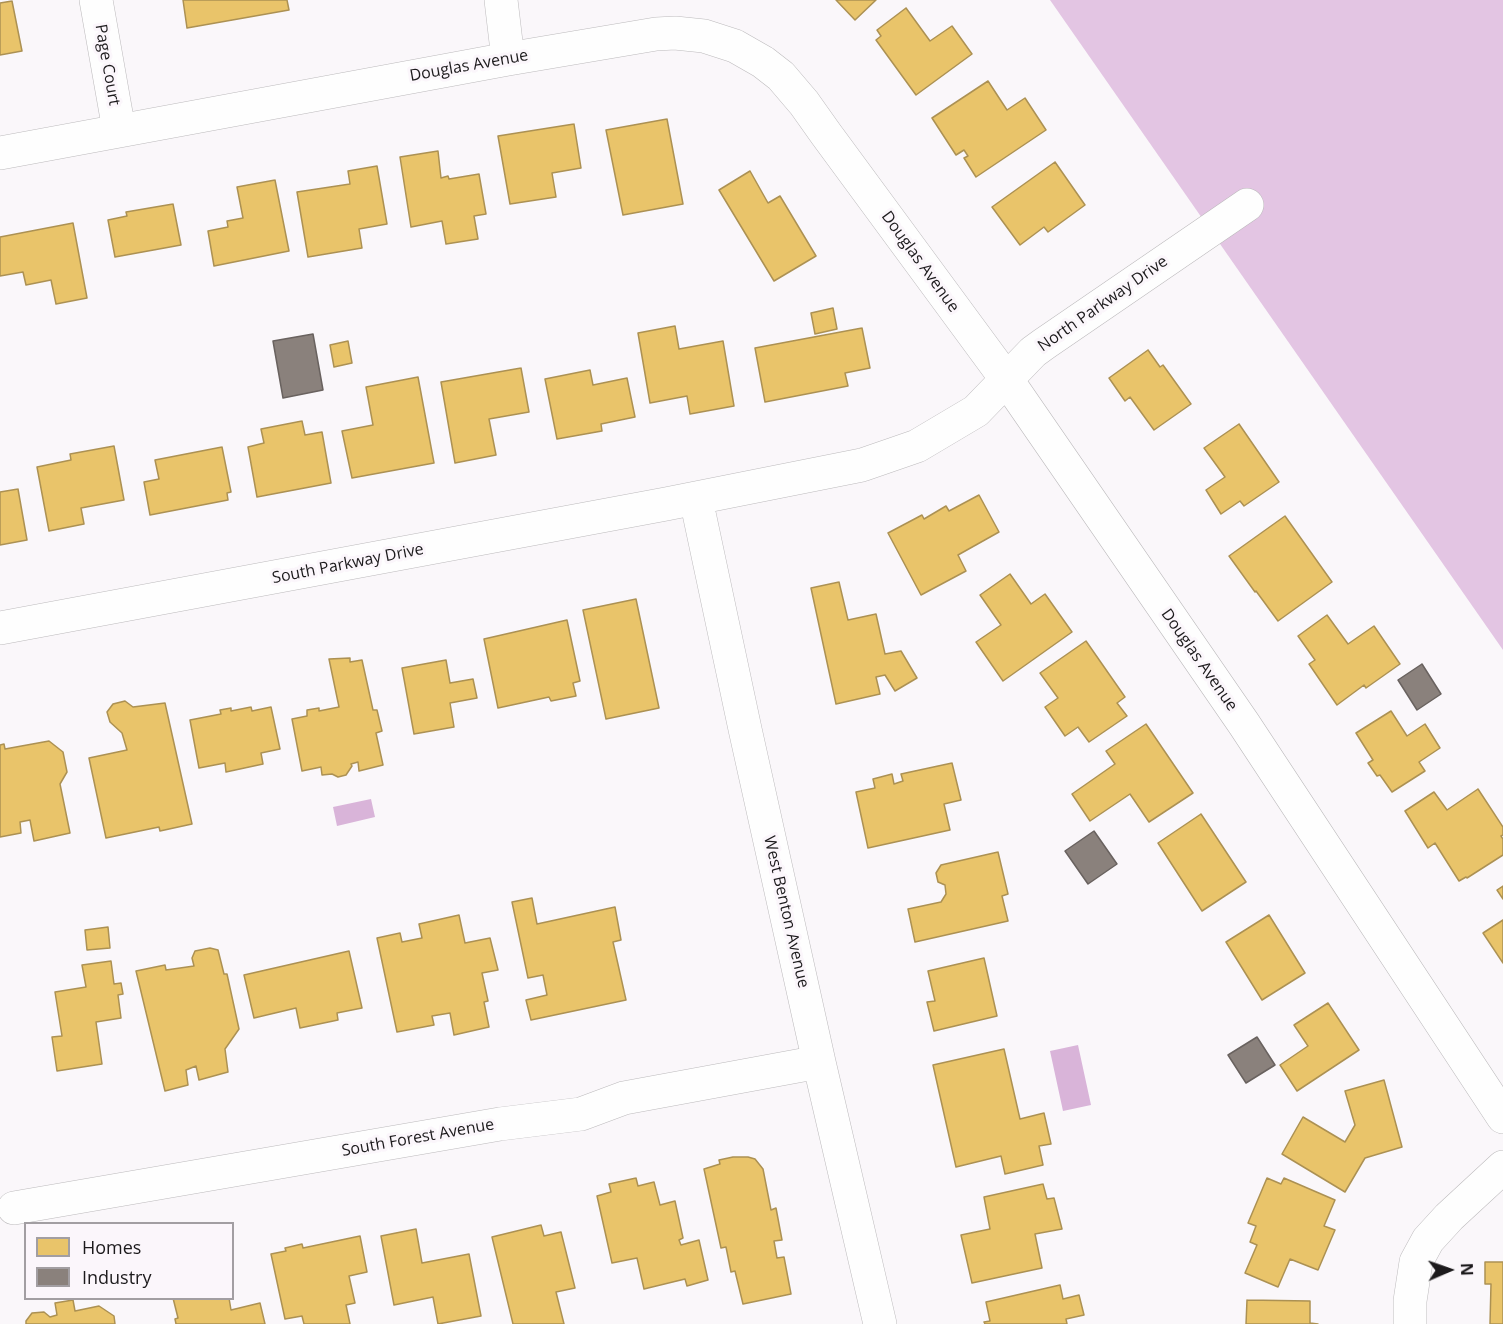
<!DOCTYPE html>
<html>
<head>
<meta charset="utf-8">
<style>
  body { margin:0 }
  #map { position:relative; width:1503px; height:1324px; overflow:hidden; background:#faf7fa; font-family:"Open Sans",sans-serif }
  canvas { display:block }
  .legend { position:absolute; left:24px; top:1222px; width:210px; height:78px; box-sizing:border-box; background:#fbf6fb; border:2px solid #a29ea2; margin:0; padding:8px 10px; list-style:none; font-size:18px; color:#1c1a1c }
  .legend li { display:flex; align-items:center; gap:12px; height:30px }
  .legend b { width:30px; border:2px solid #a29ea2 }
  .north { position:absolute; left:1419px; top:1240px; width:60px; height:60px; -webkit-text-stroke:4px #fbf6fb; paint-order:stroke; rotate:88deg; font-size:16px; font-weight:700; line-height:24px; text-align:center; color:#1c1a1c }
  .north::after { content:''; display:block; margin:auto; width:21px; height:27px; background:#1c1a1c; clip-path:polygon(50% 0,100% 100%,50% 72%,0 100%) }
</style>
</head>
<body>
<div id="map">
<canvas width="1503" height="1324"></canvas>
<ul class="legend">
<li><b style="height:16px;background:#e9c46a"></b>Homes</li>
<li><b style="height:16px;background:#8a817c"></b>Industry</li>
</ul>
<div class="north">N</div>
</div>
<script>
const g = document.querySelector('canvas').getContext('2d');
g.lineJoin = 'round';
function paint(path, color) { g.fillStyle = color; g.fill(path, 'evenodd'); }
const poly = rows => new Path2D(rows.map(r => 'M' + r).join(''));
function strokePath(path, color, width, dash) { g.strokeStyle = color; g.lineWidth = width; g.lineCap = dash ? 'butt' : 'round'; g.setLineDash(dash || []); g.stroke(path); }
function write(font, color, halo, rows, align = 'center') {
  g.font = font + ' "Open Sans",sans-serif'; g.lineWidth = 6; g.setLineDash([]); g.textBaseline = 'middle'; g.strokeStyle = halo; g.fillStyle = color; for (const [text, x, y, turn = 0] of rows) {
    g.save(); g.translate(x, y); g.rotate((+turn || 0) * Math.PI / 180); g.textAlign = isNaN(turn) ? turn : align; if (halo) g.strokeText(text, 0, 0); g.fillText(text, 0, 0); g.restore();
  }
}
paint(poly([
  [1050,0,1503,0,1503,650]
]), '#e3c5e3');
paint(poly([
  [371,799,375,817,337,826,333,807],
  [1078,1045,1091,1105,1063,1111,1050,1051]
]), '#d9b4d9');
const homes = poly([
  [183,0,287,0,289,10,187,28,183,0],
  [836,0,876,0,855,20,836,0],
  [12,1,22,51,0,55,0,3,12,1],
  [906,8,930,41,952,26,972,54,916,95,876,40,881,36,877,30,906,8],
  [988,81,1007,110,1025,98,1046,130,976,177,964,158,968,156,964,150,956,155,932,118,988,81],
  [667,119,683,204,623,215,606,130,667,119],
  [574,124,581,168,552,173,556,197,510,204,498,136,574,124],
  [438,151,441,178,448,176,449,179,479,174,486,214,474,216,478,239,446,244,442,221,411,227,400,157,438,151],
  [1055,162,1085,205,1048,232,1044,227,1020,245,992,207,1055,162],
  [377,166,387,224,359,229,362,248,308,257,297,192,350,184,348,171,377,166],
  [750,171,768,203,780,196,816,256,774,281,719,190,750,171],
  [275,180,289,251,214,266,208,231,228,227,227,221,243,218,237,187,275,180],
  [173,204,181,245,115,257,108,220,127,216,126,212,173,204],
  [73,223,87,298,56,304,51,280,26,285,23,272,0,276,0,237,73,223],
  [833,308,837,329,815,334,811,313,833,308],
  [675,326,679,349,723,341,734,406,690,414,687,396,650,403,638,333,675,326],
  [862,328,870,368,845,373,848,386,765,402,755,348,862,328],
  [348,341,352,363,334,367,330,345,348,341],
  [1148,350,1160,367,1163,365,1191,404,1154,430,1130,397,1125,401,1109,378,1148,350],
  [521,368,529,412,489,419,496,455,455,463,441,382,521,368],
  [590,370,593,385,627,378,635,417,601,424,602,431,557,439,545,379,590,370],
  [418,377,434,463,352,478,342,431,373,425,366,387,418,377],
  [302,421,305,435,322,432,331,483,257,497,248,447,264,443,261,429,302,421],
  [1239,424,1279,482,1244,506,1240,501,1221,514,1206,490,1225,477,1204,448,1239,424],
  [114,446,124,500,81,508,84,524,49,531,37,467,71,460,70,454,114,446],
  [222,447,231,492,227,493,228,500,150,515,144,482,159,479,155,460,222,447],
  [18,489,27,540,0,545,0,492,18,489],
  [979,495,999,532,958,555,966,571,921,595,888,533,922,515,924,519,946,506,949,511,979,495],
  [1285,516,1332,582,1278,621,1256,591,1255,592,1229,556,1285,516],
  [1010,574,1031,604,1045,594,1072,632,1003,681,976,642,1001,625,980,595,1010,574],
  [839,582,848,620,876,614,885,654,901,651,917,678,895,691,885,675,876,677,880,694,836,704,811,588,839,582],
  [636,599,659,708,606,719,583,610,636,599],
  [1327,615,1348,644,1374,626,1400,664,1366,688,1364,685,1337,705,1309,664,1315,660,1298,636,1327,615],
  [567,620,580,681,573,683,576,696,551,701,549,697,498,708,484,639,567,620],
  [1086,641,1125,697,1117,703,1127,716,1089,742,1078,727,1065,736,1045,707,1058,698,1040,673,1086,641],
  [350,658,350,662,362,660,373,710,377,710,382,731,376,733,383,765,359,771,358,762,351,764,352,766,346,775,338,777,332,774,322,775,321,767,302,771,292,719,307,716,307,710,319,708,319,711,339,707,329,659,350,658],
  [446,660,450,683,473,679,477,698,450,703,454,727,414,734,402,668,446,660],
  [125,701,133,707,165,703,192,824,160,831,159,827,106,838,89,758,127,750,122,733,110,722,107,712,113,704,125,701],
  [251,707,252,711,271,707,280,749,261,753,263,764,226,772,225,763,199,768,190,720,221,714,220,710,231,708,231,711,251,707],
  [1391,711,1407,736,1425,724,1440,748,1419,762,1425,771,1392,792,1380,775,1377,776,1368,763,1373,760,1356,733,1391,711],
  [1146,724,1193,793,1149,822,1130,794,1090,821,1072,794,1115,764,1106,751,1146,724],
  [49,741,63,752,67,772,60,784,70,833,34,841,30,820,20,822,21,833,0,837,0,745,4,744,5,749,49,741],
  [952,763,961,800,944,804,950,830,868,848,856,792,875,788,873,779,892,774,894,784,903,781,901,774,952,763],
  [1478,789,1503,827,1503,835,1501,836,1503,839,1503,855,1467,878,1466,877,1459,881,1435,843,1428,848,1405,811,1434,792,1447,810,1478,789],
  [1201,814,1246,882,1202,911,1158,843,1201,814],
  [998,852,1008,894,1002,896,1008,921,915,942,908,909,941,902,946,894,945,885,938,882,936,873,941,865,998,852],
  [1503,886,1503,899,1497,890,1503,886],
  [532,898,537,924,615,907,621,940,613,942,626,1000,531,1020,526,1000,547,995,543,975,528,978,512,902,532,898],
  [459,915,465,943,490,938,498,970,482,973,488,1001,484,1002,489,1027,454,1035,450,1013,432,1016,434,1025,397,1032,377,938,400,933,402,942,422,938,419,924,459,915],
  [1269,915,1305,973,1262,1000,1226,942,1269,915],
  [1503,920,1503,963,1483,933,1503,920],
  [108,927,110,948,87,950,85,930,108,927],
  [210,948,218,950,224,974,227,974,239,1029,225,1049,228,1072,199,1080,196,1066,186,1070,188,1085,165,1091,136,971,165,965,166,970,194,966,192,958,195,951,210,948],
  [349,951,362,1008,337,1013,338,1020,300,1028,296,1008,254,1018,244,975,349,951],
  [984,958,997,1016,934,1031,927,1002,935,1001,928,971,984,958],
  [111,961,114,984,121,983,123,994,118,995,121,1018,96,1022,102,1064,57,1071,52,1037,62,1036,55,992,86,987,82,965,111,961],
  [1328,1003,1359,1050,1297,1091,1280,1065,1308,1046,1294,1025,1328,1003],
  [1004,1049,1020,1119,1044,1113,1051,1144,1039,1146,1043,1165,1005,1174,1001,1156,956,1167,933,1065,1004,1049],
  [1384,1080,1402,1147,1365,1158,1345,1192,1282,1154,1303,1117,1345,1142,1355,1125,1345,1091,1384,1080],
  [733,1157,748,1157,755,1159,763,1169,771,1210,776,1208,782,1240,774,1241,777,1258,784,1257,791,1294,743,1304,735,1271,731,1272,726,1247,721,1248,704,1169,720,1164,719,1160,733,1157],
  [636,1178,638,1186,654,1182,660,1205,675,1201,683,1238,679,1240,681,1245,699,1240,708,1280,687,1286,685,1279,644,1289,637,1258,612,1263,597,1196,611,1192,609,1184,636,1178],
  [1267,1178,1281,1184,1284,1178,1335,1200,1324,1226,1335,1230,1318,1270,1290,1259,1278,1287,1245,1273,1257,1245,1250,1242,1256,1226,1248,1223,1267,1178],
  [1043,1184,1047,1199,1054,1198,1062,1229,1035,1234,1042,1268,972,1283,961,1235,990,1229,984,1197,1043,1184],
  [541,1225,544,1236,561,1232,575,1288,556,1292,564,1324,513,1324,492,1237,541,1225],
  [416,1229,422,1263,469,1254,481,1316,438,1324,433,1297,394,1305,381,1236,416,1229],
  [360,1236,367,1272,349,1276,355,1303,346,1305,350,1324,304,1324,302,1316,285,1319,271,1254,286,1251,285,1248,302,1244,303,1248,360,1236],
  [1485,1262,1503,1262,1503,1324,1490,1324,1491,1284,1485,1284,1485,1262],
  [1060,1285,1063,1299,1079,1295,1084,1315,1066,1319,1067,1324,985,1324,984,1322,990,1321,986,1302,1060,1285],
  [173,1298,229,1298,231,1310,260,1303,265,1324,176,1324,175,1319,178,1318,173,1298],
  [73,1300,75,1311,99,1306,114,1316,115,1324,26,1324,26,1321,32,1313,44,1312,50,1317,57,1315,55,1303,73,1300],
  [1247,1300,1310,1301,1310,1323,1318,1324,1246,1324,1247,1300]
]);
paint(homes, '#e9c46a');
strokePath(homes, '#ac9153', 1.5);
const industry = poly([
  [313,334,323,390,283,398,273,341,313,334],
  [1422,664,1441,694,1417,710,1398,680,1422,664],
  [1094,831,1117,864,1088,884,1065,851,1094,831],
  [1257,1037,1275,1065,1246,1083,1228,1055,1257,1037]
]);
paint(industry, '#8a817c');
strokePath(industry, '#69625f', 1.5);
const minor = poly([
  [96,0,119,130],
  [501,0,508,59],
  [0,153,508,59,656,34,675,33,704,36,735,46,763,62,781,76,804,103,826,134,1007,380,1244,724,1503,1117],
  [696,499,745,729,819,1062,880,1324],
  [0,628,666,504,862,465,917,446,976,411,1033,352,1044,344,1247,205],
  [14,1208,500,1124,581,1114,624,1098,819,1062],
  [1410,1324,1410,1301,1416,1262,1428,1240,1449,1217,1503,1167]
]);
strokePath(minor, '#bcbabc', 34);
strokePath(minor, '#fefefe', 33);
write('16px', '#1c1a1c', '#fbf6fb', [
  ["Page Court",107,65,80],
  ["Douglas Avenue",469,66,-10],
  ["Douglas Avenue",920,262,54],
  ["North Parkway Drive",1103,304,-35],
  ["South Parkway Drive",348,564,-11],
  ["Douglas Avenue",1199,660,55],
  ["West Benton Avenue",786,912,77],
  ["South Forest Avenue",418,1138,-10]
]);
</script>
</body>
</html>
